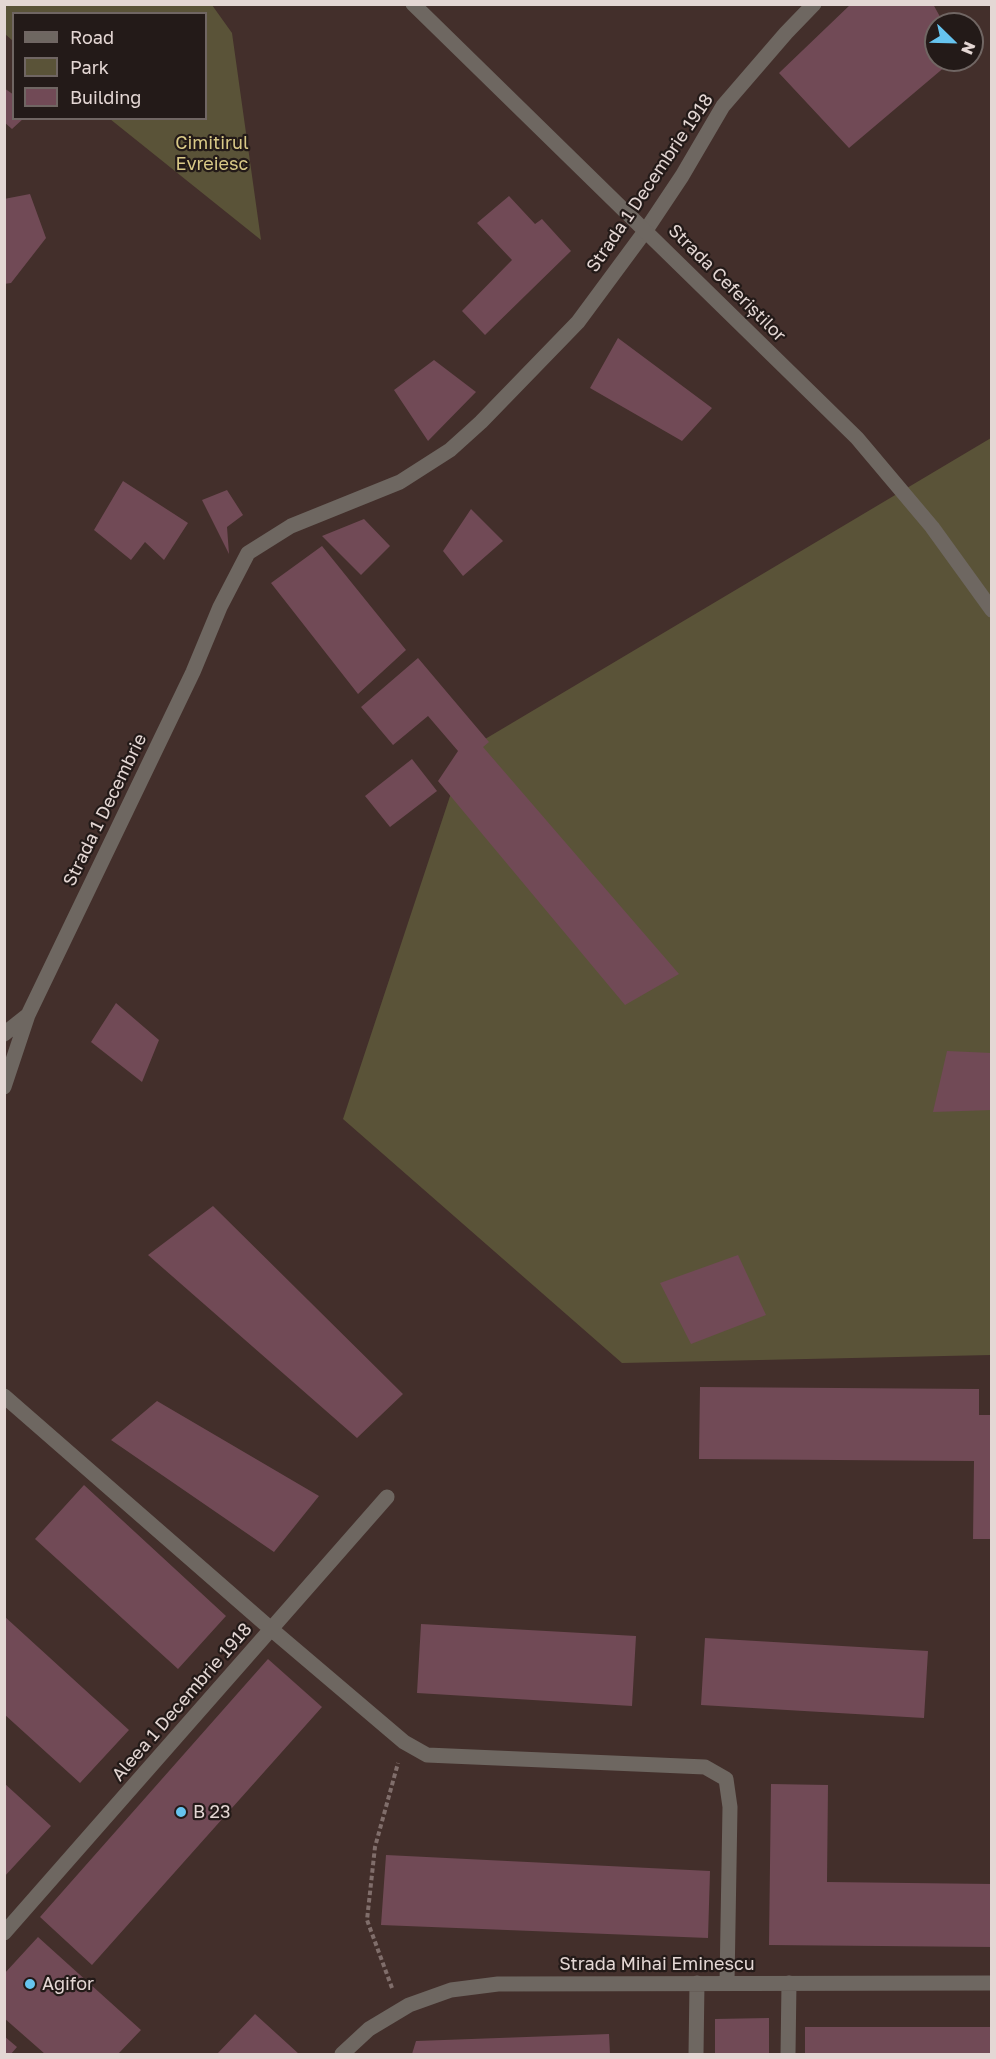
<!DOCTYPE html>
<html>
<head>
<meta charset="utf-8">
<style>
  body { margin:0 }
  #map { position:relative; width:996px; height:2059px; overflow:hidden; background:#432f2b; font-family:"Golos Text",sans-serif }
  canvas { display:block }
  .frame { position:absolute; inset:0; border:6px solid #e4d7d4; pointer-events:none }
  .legend { position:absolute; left:12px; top:12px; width:195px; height:108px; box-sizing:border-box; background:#231a18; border:2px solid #706663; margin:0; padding:8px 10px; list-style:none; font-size:18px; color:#e4d7d4 }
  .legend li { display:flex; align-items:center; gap:12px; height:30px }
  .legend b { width:30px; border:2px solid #706663 }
  .north { position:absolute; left:924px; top:12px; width:60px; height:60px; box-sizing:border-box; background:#231a18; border:2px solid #706663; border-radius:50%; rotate:113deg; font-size:16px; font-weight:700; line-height:24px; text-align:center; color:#e4d7d4 }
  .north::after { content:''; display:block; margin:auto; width:21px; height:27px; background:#66c4ef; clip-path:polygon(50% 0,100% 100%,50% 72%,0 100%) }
</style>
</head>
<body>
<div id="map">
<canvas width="996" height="2059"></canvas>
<div class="frame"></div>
<ul class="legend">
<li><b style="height:8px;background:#6e6761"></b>Road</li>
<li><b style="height:16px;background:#5a5338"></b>Park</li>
<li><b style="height:16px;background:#714a56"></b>Building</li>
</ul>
<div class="north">N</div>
</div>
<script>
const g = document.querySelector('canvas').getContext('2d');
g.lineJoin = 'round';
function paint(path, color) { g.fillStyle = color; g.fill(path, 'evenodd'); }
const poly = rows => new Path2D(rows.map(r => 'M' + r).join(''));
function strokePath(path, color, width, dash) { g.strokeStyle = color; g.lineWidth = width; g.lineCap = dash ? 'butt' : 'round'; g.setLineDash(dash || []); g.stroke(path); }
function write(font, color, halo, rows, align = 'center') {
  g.font = font + ' "Golos Text",sans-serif'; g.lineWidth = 4.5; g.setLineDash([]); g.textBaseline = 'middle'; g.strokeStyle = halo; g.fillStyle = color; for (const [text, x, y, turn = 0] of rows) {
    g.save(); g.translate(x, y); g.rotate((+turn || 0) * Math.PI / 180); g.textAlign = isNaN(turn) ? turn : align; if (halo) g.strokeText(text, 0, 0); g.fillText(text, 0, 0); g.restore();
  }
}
paint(poly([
  [4,5,212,5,232,33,261,240,110,119,206,118,206,14,14,14,13,41,5,34],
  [991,438,991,1355,622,1363,343,1119,465,751]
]), '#5a5338');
paint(poly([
  [851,4,933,4,944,24,936,24,936,60,953,60,849,148,779,73],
  [4,88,14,95,14,118,24,118,12,129,4,122],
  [30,194,46,238,11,283,4,284,4,199],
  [509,196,535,224,542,219,571,251,485,335,462,311,512,260,477,223],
  [618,338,712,408,682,441,590,388],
  [434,360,476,392,428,441,394,390],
  [123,481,188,523,164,560,145,542,131,560,94,530],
  [227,490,243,515,227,527,229,554,202,500],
  [471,509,503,541,463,576,443,551],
  [364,519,390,546,361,575,322,536],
  [322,546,406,650,358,694,271,583],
  [418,658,489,742,483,747,679,974,625,1005,438,781,458,751,428,716,393,745,361,707],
  [412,759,437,791,390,827,365,796],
  [116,1003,159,1040,142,1082,91,1042],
  [947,1051,992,1053,992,1110,933,1112],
  [213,1206,403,1394,357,1438,148,1255],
  [738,1255,766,1315,691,1344,660,1283],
  [700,1387,979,1389,979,1415,992,1415,992,1539,973,1539,974,1461,699,1459],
  [157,1401,319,1496,274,1552,111,1440],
  [84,1485,226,1616,178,1669,35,1539],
  [4,1616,129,1730,80,1783,4,1714],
  [421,1624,636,1636,632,1706,417,1693],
  [705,1638,928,1651,924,1718,701,1705],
  [268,1659,322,1707,92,1965,40,1917],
  [4,1783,51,1826,4,1877],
  [771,1784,828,1785,827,1882,992,1884,992,1947,769,1945],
  [386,1855,710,1871,708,1938,381,1925],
  [38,1937,141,2030,118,2054,45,2054,4,2018,4,1974],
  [255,2014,299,2054,217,2054],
  [769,2018,769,2054,715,2054,715,2019],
  [805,2027,992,2027,992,2054,805,2054],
  [609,2034,610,2054,412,2054,416,2041],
  [4,2036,17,2047,11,2054,4,2054]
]), '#714a56');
strokePath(poly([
  [392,1988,367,1920,375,1847,398,1763]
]), '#806e6b', 4, [4.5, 3]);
strokePath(poly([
  [4,1034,28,1015],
  [4,1087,28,1015,193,672,220,607,248,553,291,526,400,482,450,450,481,422,578,322,646,230,682,176,723,106,786,33,814,4],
  [4,1396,271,1629,404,1742,427,1755,705,1767,726,1779,730,1807,727,1983],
  [4,1933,387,1497],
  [342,2054,369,2029,409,2005,451,1990,498,1984,992,1983],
  [696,2054,697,1983],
  [788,2054,789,1983]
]), '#6e6761', 15);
strokePath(poly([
  [413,4,857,438,932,527,992,610]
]), '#6e6761', 15);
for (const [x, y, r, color] of [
  [181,1812,6,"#66c4ef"],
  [30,1984,6,"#66c4ef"]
]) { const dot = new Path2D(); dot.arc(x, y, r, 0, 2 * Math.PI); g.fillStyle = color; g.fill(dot); strokePath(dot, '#231a18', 2); }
write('18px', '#d9c987', '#231a18', [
  ["Cimitirul",212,143],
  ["Evreiesc",212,164]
]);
write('18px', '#e4d7d4', '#231a18', [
  ["Strada 1 Decembrie 1918",650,183,-56],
  ["Strada Ceferiștilor",727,283,45],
  ["Strada 1 Decembrie",105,810,-64],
  ["Aleea 1 Decembrie 1918",182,1702,-49],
  ["Strada Mihai Eminescu",657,1964]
]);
write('18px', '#e4d7d4', '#231a18', [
  ["B 23",193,1812],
  ["Agifor",42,1984]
], 'left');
</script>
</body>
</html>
